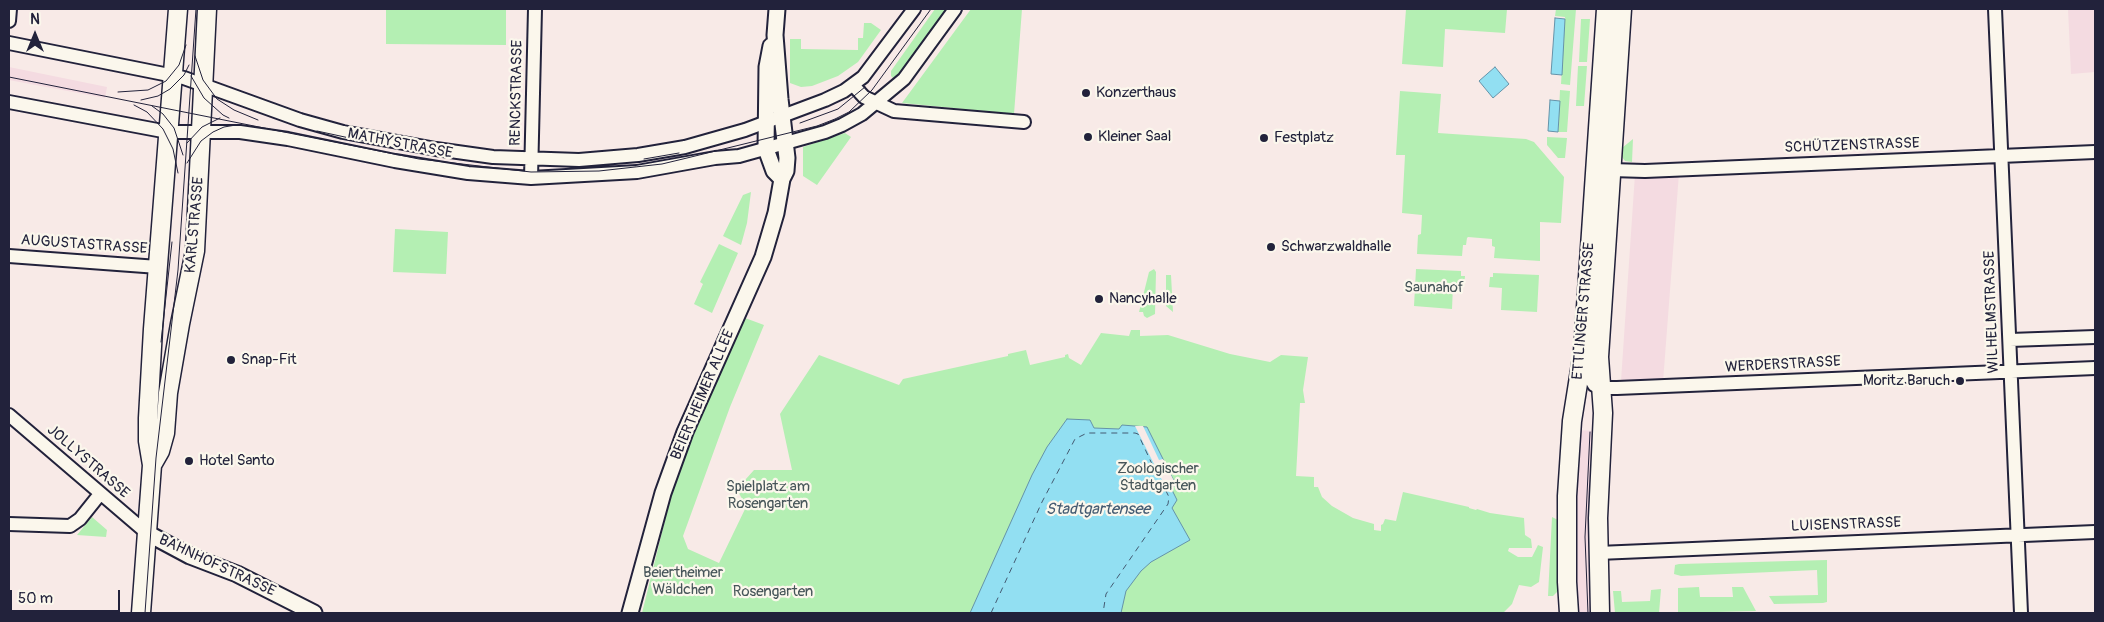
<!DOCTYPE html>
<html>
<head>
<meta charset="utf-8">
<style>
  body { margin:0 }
  #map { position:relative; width:2104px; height:622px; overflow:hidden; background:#f8eae7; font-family:Pangolin,sans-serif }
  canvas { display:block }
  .frame { position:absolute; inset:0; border:10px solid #22223b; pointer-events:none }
  .north { position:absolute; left:10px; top:10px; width:50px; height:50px; -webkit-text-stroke:4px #fbf7ec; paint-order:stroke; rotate:0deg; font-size:14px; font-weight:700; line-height:20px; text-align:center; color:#22223b }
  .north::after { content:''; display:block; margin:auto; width:18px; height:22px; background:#22223b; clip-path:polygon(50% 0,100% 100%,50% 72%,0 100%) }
  .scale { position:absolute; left:10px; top:590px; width:110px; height:22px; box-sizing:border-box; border:2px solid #22223b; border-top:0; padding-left:6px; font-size:15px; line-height:18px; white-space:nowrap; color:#22223b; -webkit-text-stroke:4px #fbf7ec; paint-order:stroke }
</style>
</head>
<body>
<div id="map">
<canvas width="2104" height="622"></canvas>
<div class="frame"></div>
<div class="north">N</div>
<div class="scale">50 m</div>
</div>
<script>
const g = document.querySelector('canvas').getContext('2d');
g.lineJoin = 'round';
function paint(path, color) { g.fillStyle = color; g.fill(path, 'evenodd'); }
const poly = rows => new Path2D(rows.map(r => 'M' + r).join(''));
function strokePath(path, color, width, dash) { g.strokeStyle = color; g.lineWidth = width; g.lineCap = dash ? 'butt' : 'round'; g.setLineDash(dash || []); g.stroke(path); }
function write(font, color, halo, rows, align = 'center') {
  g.font = font + ' Pangolin,sans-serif'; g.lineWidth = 4.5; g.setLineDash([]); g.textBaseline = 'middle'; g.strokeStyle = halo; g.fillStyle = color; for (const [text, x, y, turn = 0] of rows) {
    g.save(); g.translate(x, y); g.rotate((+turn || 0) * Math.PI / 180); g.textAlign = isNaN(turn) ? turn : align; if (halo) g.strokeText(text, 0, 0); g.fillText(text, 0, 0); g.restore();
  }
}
paint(poly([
  [2068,9,2095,9,2095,72,2071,74],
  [9,67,107,87,105,98,9,80],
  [1679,173,1663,382,1621,381,1635,174],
  [1578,430,1596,431,1593,613,1576,613,1573,550]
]), '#f4dbe1');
paint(poly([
  [386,9,506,9,506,45,386,44],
  [935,9,946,9,897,77,893,78,891,76,891,71],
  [971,9,1022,9,1014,114,902,103],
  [1406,9,1507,9,1505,33,1445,29,1443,67,1402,64],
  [1556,9,1576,9,1570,85,1561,84,1565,17,1555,16],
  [1581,19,1590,19,1587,62,1579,62],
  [864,23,871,23,881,30,858,62,838,76,812,86,801,87,790,83,790,39,801,39,801,49,858,50,858,38,863,38],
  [1578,66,1587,66,1584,106,1576,106],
  [1560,90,1570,91,1567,132,1558,132],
  [1400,91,1441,94,1438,133,1526,139,1534,142,1564,177,1561,223,1540,222,1540,261,1494,258,1495,247,1492,246,1492,239,1468,237,1467,238,1466,245,1463,245,1462,256,1417,254,1418,235,1421,234,1422,215,1402,213,1405,155,1396,155],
  [845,133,851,137,817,185,803,176,803,147],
  [1547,137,1567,138,1565,158,1558,158,1547,145],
  [1633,139,1632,162,1625,161,1622,157,1622,148],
  [751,192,747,223,741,245,723,236,743,195],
  [395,229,448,232,446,274,393,272],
  [719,244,738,253,712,313,694,304,703,284,700,282],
  [1154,269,1156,272,1155,314,1147,318,1144,316,1143,312,1139,312,1149,272],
  [1416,269,1461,271,1461,276,1465,276,1464,286,1453,286,1452,309,1414,306],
  [1493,273,1539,275,1537,312,1501,310,1502,288,1489,287,1490,277,1493,277],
  [1166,275,1171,275,1173,312,1166,306],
  [745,318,764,325,730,407,683,536,688,549,719,563,746,507,737,489,754,470,792,470,780,414,819,355,899,385,903,379,1008,356,1008,354,1026,350,1030,365,1065,357,1065,355,1068,354,1069,358,1081,365,1101,333,1129,336,1131,330,1140,330,1140,336,1168,335,1230,354,1270,362,1281,355,1308,357,1303,390,1305,403,1300,403,1296,476,1314,477,1314,487,1318,487,1322,497,1332,506,1353,518,1374,524,1374,530,1381,531,1381,525,1383,524,1385,519,1396,521,1403,492,1469,507,1469,508,1476,510,1477,509,1490,513,1524,518,1525,535,1531,539,1532,548,1509,548,1508,551,1518,557,1532,557,1538,545,1543,547,1539,582,1531,587,1519,585,1512,604,1503,613,642,613,671,496,686,452],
  [92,517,107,530,106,537,77,535],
  [1552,517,1558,520,1558,586,1557,592,1553,596,1548,596],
  [1827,560,1827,602,1823,603,1774,604,1769,596,1818,595,1817,570,1681,576,1674,574,1675,565,1679,564],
  [1699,587,1700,597,1733,597,1732,587,1743,587,1756,611,1678,613,1678,588],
  [1661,589,1659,613,1615,613,1613,591,1621,591,1622,602,1650,601,1651,590]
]), '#b4efb3');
const water = poly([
  [1555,18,1565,19,1562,75,1551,74,1555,18],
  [1495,67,1509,84,1493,98,1479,81,1495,67],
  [1550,100,1560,101,1558,132,1548,131,1550,100],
  [1067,419,1090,420,1094,428,1119,429,1122,425,1147,427,1176,485,1171,488,1177,500,1172,508,1190,540,1151,562,1141,571,1126,591,1121,613,970,613,1032,475,1047,447,1067,419]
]);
paint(water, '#92dff2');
strokePath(water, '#6593a9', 1);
paint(poly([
  [1135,426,1143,426,1159,460,1163,459,1176,485,1167,490]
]), '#f8eae7');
strokePath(poly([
  [991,613,1042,502,1075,439,1087,433,1135,433,1138,434,1152,464,1154,463,1152,464,1155,471,1158,470,1156,471,1169,497,1168,504,1106,594,1103,613]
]), '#445b72', 1, [6, 5]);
const minor = poly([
  [1995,9,2021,613],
  [9,21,10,9],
  [9,43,184,78,300,120,343,132,436,149,493,157,579,160,638,155,685,147,745,130,825,100,844,91,863,77,914,9],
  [853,85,864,97,894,111,1024,122],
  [9,102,168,132,240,132,288,139,395,161,468,173,531,178,637,172,715,158,739,156,825,132,842,125,862,114,904,79,955,9],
  [1611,170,1645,171,2095,152],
  [531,178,535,9],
  [9,256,158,267],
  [2010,340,2095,337],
  [1583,352,1590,366,1591,380,1594,385,1601,388,1617,388,2095,368],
  [9,415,147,533],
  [9,524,70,526,80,519,100,494],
  [1598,553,2095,532]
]);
const tertiary = poly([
  [771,46,767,67,766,149,774,171,782,179],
  [147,533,190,556,237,574,314,613],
  [630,613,663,493,685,432,763,257,776,213,782,179,786,171,787,158,780,99,775,35,777,9]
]);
const secondary = poly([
  [152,465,160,451,165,433,168,393,180,324,195,251,207,9],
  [141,613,152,465,148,441,148,418,153,329,178,9],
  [1569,613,1567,582,1567,496,1572,421,1583,352,1606,9],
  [1600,613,1598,518,1603,413,1599,357,1622,9]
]);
strokePath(minor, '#22223b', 16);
strokePath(tertiary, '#22223b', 19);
strokePath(secondary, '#22223b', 21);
strokePath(minor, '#fbf7ec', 12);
strokePath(tertiary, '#fbf7ec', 15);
strokePath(secondary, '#fbf7ec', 18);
strokePath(poly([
  [195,56,203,80,217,99,234,110,258,120],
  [191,76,204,98,223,115,229,118],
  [9,77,419,159,531,172,599,171,662,164,687,158,817,126,835,119,849,112,872,90,931,9],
  [118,92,148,90,166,81,179,65,186,45],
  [141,100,158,96,170,89,184,75,189,65],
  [134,105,147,112,163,129,173,149,178,173],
  [152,106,163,114,174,128,183,155],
  [800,123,838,109,865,87],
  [317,131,391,147],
  [187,143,202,127,220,118],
  [644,159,679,153],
  [187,163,201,141,213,132,224,127,236,125],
  [161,342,172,242],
  [145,613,156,458,178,270,196,9],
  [1588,613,1585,537,1590,432]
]), '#22223b', 1);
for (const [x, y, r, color] of [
  [1086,93,5,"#22223b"],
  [1088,137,5,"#22223b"],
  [1264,138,5,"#22223b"],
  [1271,247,5,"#22223b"],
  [1099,299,5,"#22223b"],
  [231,360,5,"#22223b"],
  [1960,381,5,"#22223b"],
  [189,461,5,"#22223b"]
]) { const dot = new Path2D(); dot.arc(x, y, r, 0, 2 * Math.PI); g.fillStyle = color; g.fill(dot); strokePath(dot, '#fbf7ec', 2); }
write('15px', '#22223b', '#fbf7ec', [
  ["RENCKSTRASSE",517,93,-89],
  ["MATHYSTRASSE",400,144,11],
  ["SCHÜTZENSTRASSE",1852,146,-2],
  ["KARLSTRASSE",195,225,-85],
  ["AUGUSTASTRASSE",84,245,4],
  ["ETTLINGER STRASSE",1584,311,-85],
  ["WILHELMSTRASSE",1992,312,-92],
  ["WERDERSTRASSE",1783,365,-3],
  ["BEIERTHEIMER ALLEE",703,395,-67],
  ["JOLLYSTRASSE",88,462,41],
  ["LUISENSTRASSE",1846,525,-2],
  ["BAHNHOFSTRASSE",217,566,25]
]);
write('15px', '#22223b', '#fbf7ec', [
  ["Konzerthaus",1096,93],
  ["Kleiner Saal",1098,137],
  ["Festplatz",1274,138],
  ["Schwarzwaldhalle",1281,247],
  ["Nancyhalle",1109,299],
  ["Snap-Fit",241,360],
  ["Moritz Baruch",1950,381,"right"],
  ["Hotel Santo",199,461]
], 'left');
write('15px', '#465559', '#fbf7ec', [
  ["Saunahof",1434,288],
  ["Zoologischer",1158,469],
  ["Stadtgarten",1158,486],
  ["Spielplatz am",768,487],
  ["Rosengarten",768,504],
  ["Beiertheimer",683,573],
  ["Wäldchen",683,590],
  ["Rosengarten",773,592]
]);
write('italic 16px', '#445b72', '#fbf7ec', [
  ["Stadtgartensee",1098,510]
]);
</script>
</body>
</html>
